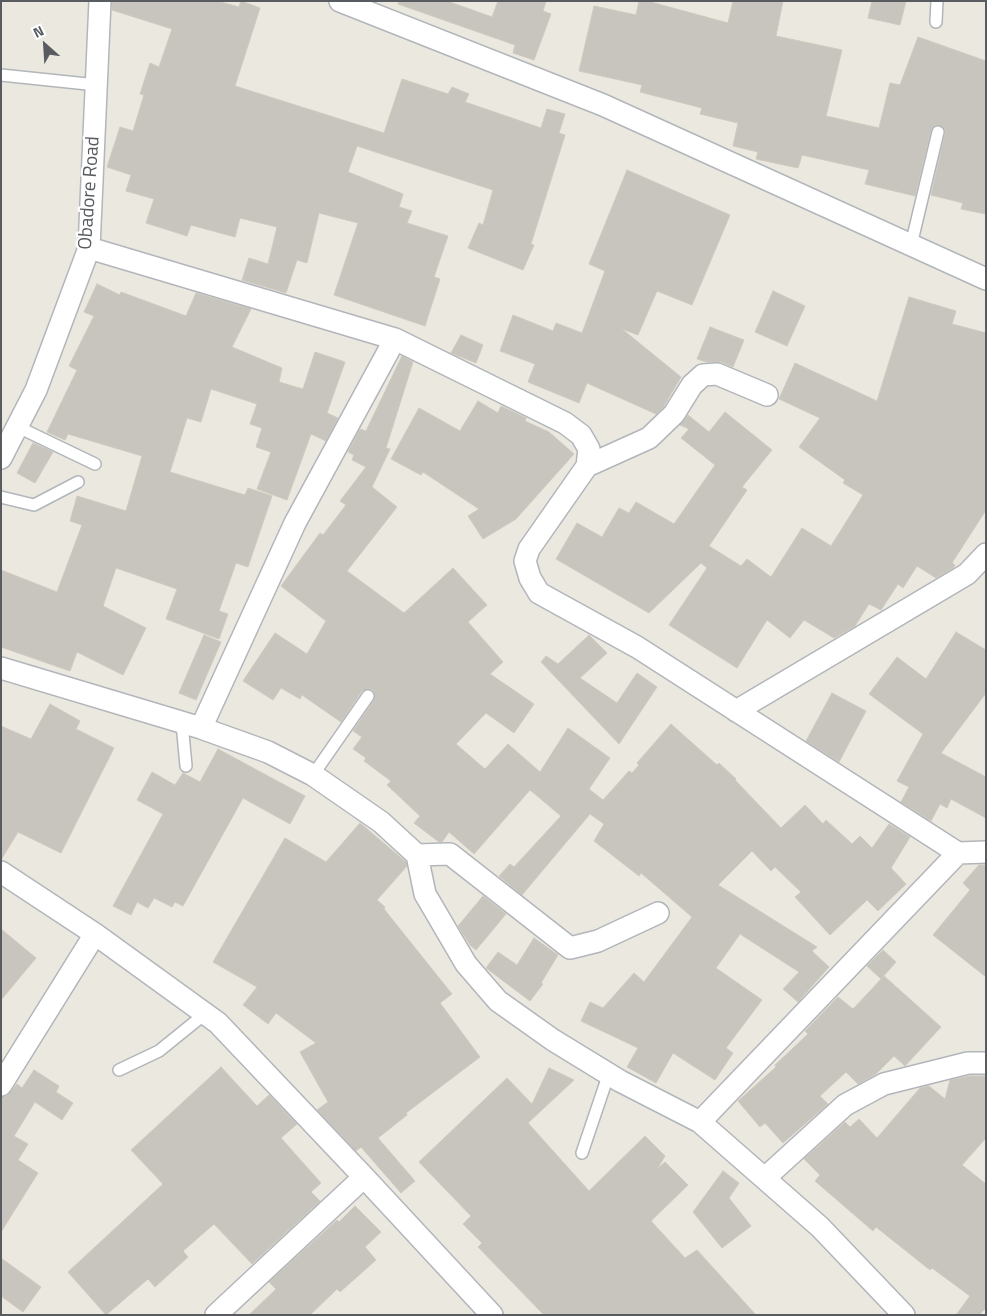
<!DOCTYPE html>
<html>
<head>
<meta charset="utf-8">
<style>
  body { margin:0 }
  #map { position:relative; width:987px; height:1316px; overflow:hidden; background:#ebe8e0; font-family:"Titillium Web",sans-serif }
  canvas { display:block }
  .frame { position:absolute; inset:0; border:2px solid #585c60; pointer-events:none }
  .north { position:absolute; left:20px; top:20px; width:50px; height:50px; -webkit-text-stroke:4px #fff; paint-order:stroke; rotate:334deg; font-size:14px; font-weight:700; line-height:20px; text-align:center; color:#585c60 }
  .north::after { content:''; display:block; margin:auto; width:18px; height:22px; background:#585c60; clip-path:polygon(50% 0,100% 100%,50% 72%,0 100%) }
</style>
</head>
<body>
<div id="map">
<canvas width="987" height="1316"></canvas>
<div class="frame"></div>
<div class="north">N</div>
</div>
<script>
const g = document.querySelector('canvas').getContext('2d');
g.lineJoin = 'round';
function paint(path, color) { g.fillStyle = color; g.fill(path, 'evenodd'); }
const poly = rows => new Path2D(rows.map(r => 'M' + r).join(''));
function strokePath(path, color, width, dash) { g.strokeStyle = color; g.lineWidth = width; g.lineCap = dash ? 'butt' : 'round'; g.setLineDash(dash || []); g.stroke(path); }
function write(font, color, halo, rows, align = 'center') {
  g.font = font + ' "Titillium Web",sans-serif'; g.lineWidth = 4.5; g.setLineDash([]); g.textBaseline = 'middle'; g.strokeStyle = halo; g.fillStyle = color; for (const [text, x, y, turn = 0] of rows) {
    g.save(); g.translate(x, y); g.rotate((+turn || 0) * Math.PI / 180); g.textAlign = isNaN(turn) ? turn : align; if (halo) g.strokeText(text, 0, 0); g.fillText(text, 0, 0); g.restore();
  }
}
const building = poly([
  [112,1,217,1,239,7,241,1,260,8,235,86,384,133,402,79,448,94,452,87,469,94,465,102,541,128,547,109,565,114,559,133,565,135,531,244,534,245,523,270,468,248,479,223,483,225,493,190,357,146,348,172,403,194,399,207,412,211,407,223,448,236,434,277,440,279,425,326,334,295,358,223,319,213,307,263,297,260,286,293,242,280,249,258,268,264,277,227,240,218,235,237,191,225,187,236,146,223,154,199,126,191,131,175,107,167,120,127,133,131,144,95,140,94,150,63,159,67,172,29,112,10,112,1],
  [399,1,447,1,492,17,498,1,546,1,543,11,551,14,534,60,513,53,515,45,398,4,399,1],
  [639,1,647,1,728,23,733,1,783,1,776,36,842,50,826,116,879,128,890,83,900,85,918,37,986,61,986,214,961,209,963,203,931,195,945,134,945,129,940,125,935,125,931,130,915,196,865,184,869,170,802,155,798,168,756,159,758,152,733,146,738,123,700,114,702,108,640,92,642,85,579,71,594,6,636,15,639,1],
  [872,1,906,1,900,25,868,18,872,1],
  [627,170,730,215,692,305,657,291,638,335,622,329,681,377,664,406,656,414,587,383,579,403,528,382,535,364,500,351,513,315,553,331,556,323,582,333,605,271,589,264,627,170],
  [97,284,120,295,121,292,186,316,196,293,251,309,232,347,282,368,279,382,303,389,315,352,345,362,327,413,338,418,326,441,311,434,287,500,257,489,271,452,256,447,262,428,250,424,257,404,211,389,201,422,187,418,170,472,245,495,248,488,272,496,248,567,236,563,219,611,228,614,219,639,166,619,177,589,116,568,103,606,146,628,123,675,77,652,70,671,1,647,1,570,57,592,82,525,70,521,77,496,126,511,142,456,68,434,65,440,47,432,77,370,69,366,94,316,84,312,97,284],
  [773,291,805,306,787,346,755,332,773,291],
  [909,297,956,311,952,324,986,333,986,510,952,563,955,565,953,568,936,578,917,566,903,588,898,584,881,610,869,604,855,626,834,638,804,620,790,638,767,620,737,668,669,625,707,568,701,563,649,613,556,559,577,523,602,537,619,508,629,513,636,502,674,524,715,465,681,438,689,429,680,425,688,415,709,432,725,412,772,450,742,487,747,490,709,546,741,566,747,559,771,577,802,528,831,546,863,495,843,483,845,480,799,447,820,418,779,399,795,363,877,401,909,297],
  [710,327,744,340,733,367,721,362,707,362,697,359,710,327],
  [461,335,483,345,476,363,451,353,461,335],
  [402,356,413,362,386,448,390,449,372,487,397,507,347,571,404,613,453,568,487,605,468,622,503,662,490,674,534,704,514,733,486,713,456,744,485,769,508,744,540,772,568,728,610,758,589,789,603,800,629,771,632,773,639,765,637,763,671,724,717,765,719,763,736,779,735,780,781,828,805,805,823,824,826,820,852,844,860,836,872,848,889,824,910,837,891,868,906,884,878,911,867,900,830,935,795,897,801,892,775,867,771,871,752,851,718,885,817,947,812,951,829,967,798,1002,783,989,799,972,740,934,716,968,762,1000,726,1048,733,1053,715,1080,673,1053,656,1083,627,1067,638,1048,581,1021,590,1002,603,1008,634,973,644,982,692,917,641,873,639,876,594,841,604,824,590,814,522,895,499,876,510,864,514,867,561,816,530,790,474,854,449,832,442,842,439,842,414,823,420,816,387,785,391,781,364,761,366,758,353,749,362,737,353,731,374,700,373,690,368,689,362,691,341,722,302,695,300,699,281,688,273,700,243,681,275,633,307,654,326,621,281,586,320,533,323,535,346,505,340,501,366,467,352,460,354,455,348,452,360,429,366,431,402,356],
  [478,401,498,413,501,406,526,418,525,421,549,432,574,454,516,519,483,539,468,516,479,509,423,472,421,475,391,459,419,408,460,431,478,401],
  [33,443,53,452,35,483,17,473,33,443],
  [956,632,986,650,986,693,941,753,986,777,986,818,951,799,947,808,940,804,931,821,901,802,909,787,897,781,923,734,869,694,897,657,926,679,956,632],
  [204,635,221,642,196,700,179,693,204,635],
  [589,635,607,653,580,678,617,703,637,673,657,687,619,744,541,662,546,656,558,664,589,635],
  [832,693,866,711,839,762,806,741,832,693],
  [50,704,80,721,76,729,114,748,61,853,18,832,1,860,1,726,31,739,50,704],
  [218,749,305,796,290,824,243,798,183,906,175,902,172,907,154,898,148,908,137,902,131,915,113,906,163,814,137,800,152,772,175,785,183,773,200,782,218,749],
  [360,823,406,862,407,866,377,900,385,907,384,909,452,994,440,1003,480,1057,406,1113,407,1115,378,1138,415,1181,401,1193,361,1147,356,1151,317,1110,328,1102,300,1052,316,1043,276,1013,268,1024,243,1005,257,987,213,962,285,838,326,862,360,823],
  [979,865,986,865,986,977,933,935,970,890,963,883,979,865],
  [483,896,506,914,476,950,470,945,458,926,483,896],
  [1,929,36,958,1,1000,1,929],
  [534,938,558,955,541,983,543,984,530,1001,486,968,498,952,517,965,534,938],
  [883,950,896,962,881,979,867,966,883,950],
  [884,976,941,1027,905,1066,894,1056,876,1074,858,1084,846,1072,820,1096,828,1104,783,1143,765,1123,760,1127,738,1101,776,1067,775,1065,808,1034,805,1031,838,997,853,1009,884,976],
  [221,1067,257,1106,269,1095,297,1124,281,1138,321,1183,311,1192,320,1201,252,1264,214,1224,183,1251,188,1257,155,1287,148,1279,106,1315,68,1272,163,1184,131,1150,221,1067],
  [549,1068,574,1080,528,1123,589,1191,645,1136,665,1156,657,1169,665,1162,688,1185,651,1221,685,1258,697,1250,756,1315,544,1315,478,1247,482,1243,463,1224,471,1216,419,1162,507,1078,532,1104,549,1068],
  [34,1070,59,1086,56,1092,73,1103,62,1120,35,1102,14,1136,28,1144,18,1160,38,1173,1,1232,1,1097,7,1096,17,1084,22,1088,34,1070],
  [970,1076,986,1076,986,1138,962,1165,986,1184,986,1308,979,1315,956,1315,970,1296,932,1268,930,1270,876,1227,873,1231,815,1181,820,1175,804,1159,845,1122,850,1127,859,1119,877,1138,920,1088,929,1086,945,1099,950,1080,970,1076],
  [723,1171,739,1183,729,1198,751,1226,722,1248,693,1212,723,1171],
  [355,1206,381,1232,365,1247,376,1260,340,1292,337,1289,310,1315,249,1315,276,1289,269,1282,337,1220,339,1222,355,1206],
  [1,1258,41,1287,23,1312,1,1296,1,1258]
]);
paint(building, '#c8c5bf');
strokePath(building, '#cfcabe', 1);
const service = poly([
  [936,22,937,1],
  [1,75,97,85],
  [911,245,938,132],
  [18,427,95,464],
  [1,497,34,505,78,482],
  [182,723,186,766],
  [313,775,368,696],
  [119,1070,159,1051,206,1013],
  [582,1153,609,1073]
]);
const minor = poly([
  [340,1,603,105,986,279],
  [89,248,395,339,565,423,581,435,589,449,587,466,529,549,525,561,530,578,539,593,637,647,958,853],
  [1,458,36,390,89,248,100,1],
  [587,466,649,438,674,414,692,385,703,375,717,374,767,395],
  [1,668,201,728,268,752,313,775,381,822,417,855,425,894,466,964,498,1001,553,1040,620,1081,700,1122,820,1227,904,1315],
  [736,711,967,574,986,554],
  [201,728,295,523,395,339],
  [417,855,450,854,570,948,598,941,658,913],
  [1,872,95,934,218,1023,364,1177,492,1315],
  [1,1085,95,934],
  [700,1122,958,853,986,852],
  [766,1177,845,1105,884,1084,968,1063,986,1063],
  [216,1315,364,1177]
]);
strokePath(service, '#b2b6ba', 14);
strokePath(minor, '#b2b6ba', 24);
strokePath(service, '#fff', 11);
strokePath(minor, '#fff', 21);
write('19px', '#585c60', '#fff', [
  ["Obadore Road",90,193,-86]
]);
</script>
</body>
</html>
